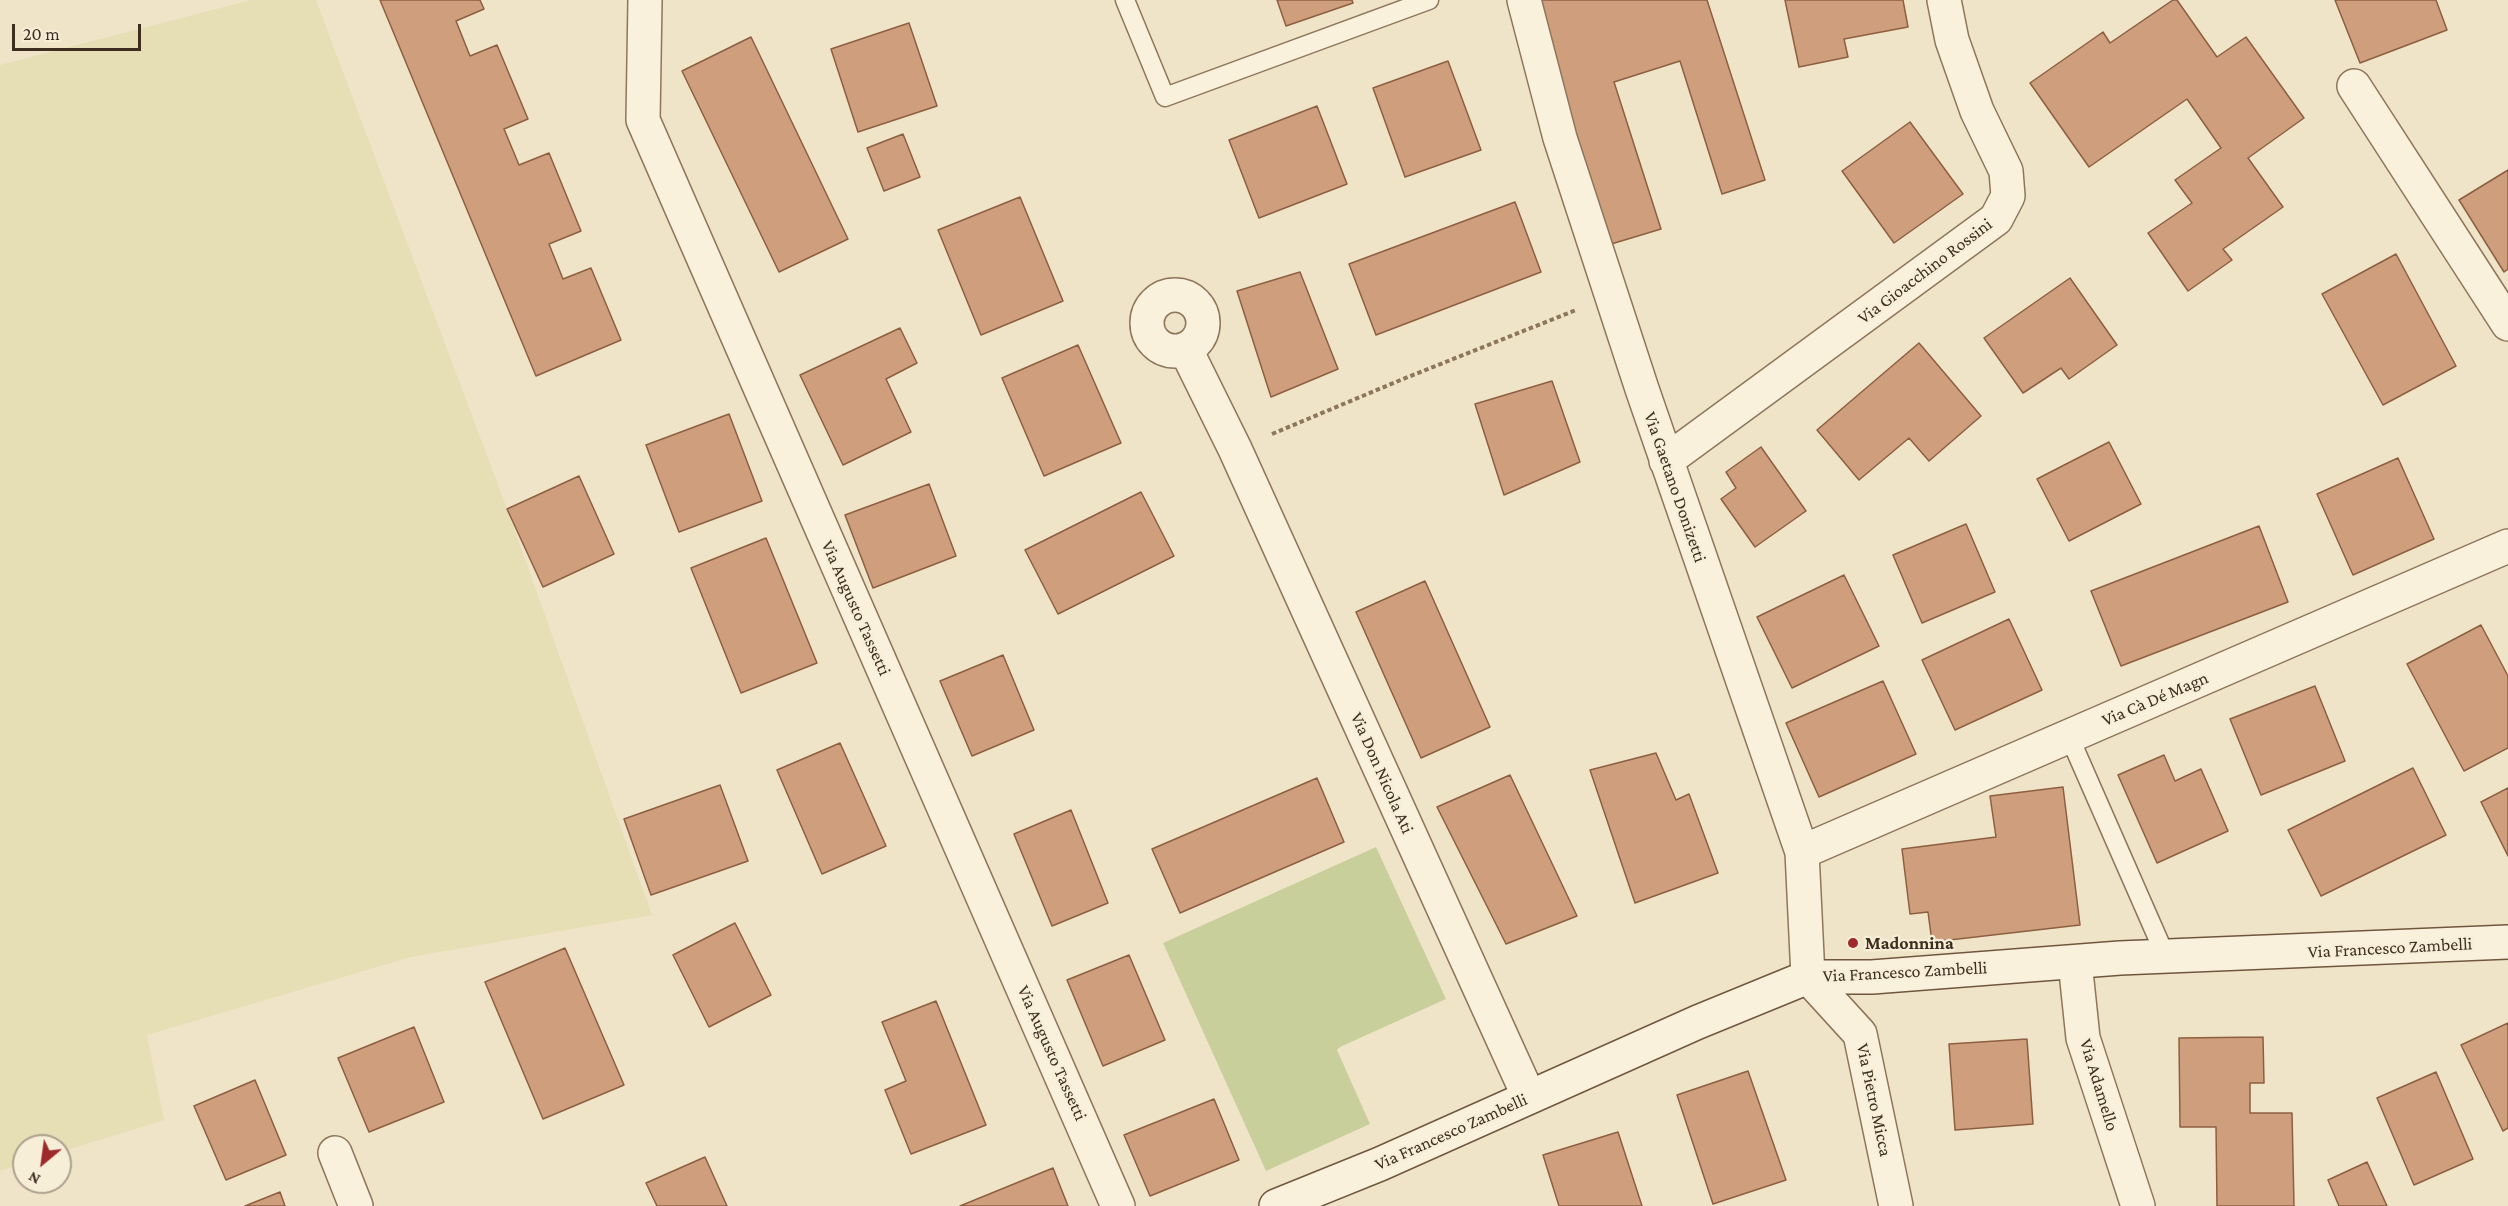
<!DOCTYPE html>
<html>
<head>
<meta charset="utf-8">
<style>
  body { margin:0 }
  #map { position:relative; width:2508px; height:1206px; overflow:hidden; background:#f0e4c8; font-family:"Crimson Pro",serif }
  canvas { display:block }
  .north { position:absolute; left:12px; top:1134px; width:60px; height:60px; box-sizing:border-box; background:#f7eed8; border:2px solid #ada18e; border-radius:50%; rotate:209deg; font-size:16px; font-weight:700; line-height:24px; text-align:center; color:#3d2e20 }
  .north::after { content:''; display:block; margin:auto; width:21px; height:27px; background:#9e2a2b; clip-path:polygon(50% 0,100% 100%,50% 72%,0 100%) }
  .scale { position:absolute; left:12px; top:24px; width:129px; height:27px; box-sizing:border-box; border:3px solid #3d2e20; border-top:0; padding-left:8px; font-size:18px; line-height:21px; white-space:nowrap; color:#3d2e20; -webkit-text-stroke:4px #f7eed8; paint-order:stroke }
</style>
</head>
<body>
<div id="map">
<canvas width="2508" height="1206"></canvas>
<div class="north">N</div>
<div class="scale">20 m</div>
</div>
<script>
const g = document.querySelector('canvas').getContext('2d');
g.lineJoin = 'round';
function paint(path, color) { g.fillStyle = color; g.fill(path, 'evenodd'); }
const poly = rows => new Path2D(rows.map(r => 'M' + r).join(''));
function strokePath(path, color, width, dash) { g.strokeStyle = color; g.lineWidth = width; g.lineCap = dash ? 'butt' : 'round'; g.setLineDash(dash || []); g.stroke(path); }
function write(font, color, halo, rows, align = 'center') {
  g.font = font + ' "Crimson Pro",serif'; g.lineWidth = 4.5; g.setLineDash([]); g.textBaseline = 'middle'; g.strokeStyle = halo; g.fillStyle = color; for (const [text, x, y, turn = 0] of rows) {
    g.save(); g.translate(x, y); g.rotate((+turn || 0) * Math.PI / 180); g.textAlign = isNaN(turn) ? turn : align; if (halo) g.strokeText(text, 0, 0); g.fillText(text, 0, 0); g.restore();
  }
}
paint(poly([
  [251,0,316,0,507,509,652,915,411,957,147,1035,164,1120,60,1152,60,1146,24,1146,24,1163,0,1171,0,65]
]), '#e6deb5');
paint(poly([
  [1376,847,1446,999,1340,1047,1337,1050,1370,1124,1266,1171,1163,943]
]), '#c9cf9b');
const building = poly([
  [380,0,480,0,484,9,456,21,470,56,497,45,528,119,504,129,519,165,549,153,581,231,549,244,563,279,591,268,621,340,536,376,380,0],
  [1277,0,1352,0,1353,3,1286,26,1277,0],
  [1539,0,1707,0,1765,180,1722,194,1680,61,1614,82,1661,229,1608,245,1531,3,1539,0],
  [1785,0,1903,0,1908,27,1844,39,1848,57,1799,67,1785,0],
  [2173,0,2177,0,2217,57,2246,37,2304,118,2248,158,2283,207,2223,249,2232,260,2188,291,2148,233,2192,203,2175,180,2221,148,2187,99,2089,167,2030,83,2103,32,2110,43,2173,0],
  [2335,0,2436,0,2447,30,2360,63,2335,0],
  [909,23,937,106,858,132,831,49,909,23],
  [751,37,848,239,779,272,682,71,751,37],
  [1448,61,1481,150,1405,177,1373,88,1448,61],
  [1317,106,1347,184,1259,218,1229,140,1317,106],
  [1910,122,1963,194,1894,243,1842,171,1910,122],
  [903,134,920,177,884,191,867,148,903,134],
  [2508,170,2508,269,2504,272,2459,200,2508,170],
  [1020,197,1063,301,981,335,938,230,1020,197],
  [1515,202,1541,272,1376,335,1349,264,1515,202],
  [2396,254,2456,366,2383,405,2322,294,2396,254],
  [1300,272,1338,369,1271,397,1237,291,1300,272],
  [2070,278,2117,345,2069,379,2061,368,2023,393,1984,338,2070,278],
  [900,328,917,363,886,379,911,432,843,465,800,375,900,328],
  [1919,343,1981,416,1929,461,1909,438,1859,480,1817,430,1919,343],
  [1078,345,1121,443,1044,476,1002,378,1078,345],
  [1552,381,1580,462,1504,495,1475,404,1552,381],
  [729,414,762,501,679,532,646,445,729,414],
  [2109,442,2141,504,2069,541,2037,479,2109,442],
  [1761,447,1806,511,1755,547,1721,499,1736,488,1726,472,1761,447],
  [2398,458,2434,539,2353,575,2317,494,2398,458],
  [579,476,614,554,543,587,507,509,579,476],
  [929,484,956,556,873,588,845,515,929,484],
  [1141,492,1174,556,1058,614,1025,550,1141,492],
  [1966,524,1995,592,1922,623,1893,555,1966,524],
  [2259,526,2288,602,2121,666,2091,591,2259,526],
  [766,538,817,663,741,693,691,568,766,538],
  [1844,575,1879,646,1792,688,1757,617,1844,575],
  [1425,581,1490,727,1421,758,1356,612,1425,581],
  [2009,619,2042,690,1955,730,1922,660,2009,619],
  [2481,625,2508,676,2508,748,2464,771,2407,664,2481,625],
  [1003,655,1034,730,972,756,940,681,1003,655],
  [1883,681,1916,754,1819,797,1786,723,1883,681],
  [2315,686,2345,761,2261,795,2230,719,2315,686],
  [840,743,886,846,822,874,777,770,840,743],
  [1656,753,1676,800,1689,794,1718,873,1635,903,1590,770,1656,753],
  [2164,755,2175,781,2201,769,2228,831,2157,863,2118,775,2164,755],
  [2413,768,2446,835,2321,896,2288,830,2413,768],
  [1510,775,1577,916,1506,944,1437,807,1510,775],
  [1317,778,1344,842,1180,913,1152,849,1317,778],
  [720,785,748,861,651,895,624,819,720,785],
  [2063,787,2080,925,1932,942,1928,912,1910,914,1902,849,1996,837,1990,796,2063,787],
  [2508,788,2508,856,2481,802,2508,788],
  [1071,810,1108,903,1052,926,1014,834,1071,810],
  [735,923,771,995,709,1027,673,955,735,923],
  [565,948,624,1085,543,1119,485,982,565,948],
  [1129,955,1165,1040,1103,1066,1067,980,1129,955],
  [936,1001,986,1125,911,1154,885,1090,906,1081,882,1022,936,1001],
  [2508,1023,2508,1128,2503,1131,2461,1045,2508,1023],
  [414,1027,444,1102,369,1132,338,1058,414,1027],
  [2263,1037,2264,1083,2250,1083,2250,1113,2292,1113,2294,1206,2217,1206,2216,1127,2180,1127,2179,1038,2263,1037],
  [2027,1039,2033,1124,1955,1130,1949,1044,2027,1039],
  [1748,1071,1786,1180,1713,1204,1677,1095,1748,1071],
  [2436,1072,2473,1159,2414,1185,2377,1098,2436,1072],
  [255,1080,286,1155,226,1180,194,1106,255,1080],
  [1214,1099,1239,1160,1150,1196,1124,1135,1214,1099],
  [1618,1132,1642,1206,1559,1206,1543,1155,1618,1132],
  [705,1157,727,1206,657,1206,646,1183,705,1157],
  [2367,1162,2387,1206,2339,1206,2328,1180,2367,1162],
  [1053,1168,1068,1206,960,1206,1053,1168],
  [280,1192,285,1206,245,1206,280,1192]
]);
paint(building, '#cf9f7d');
strokePath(building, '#8d5f41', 1.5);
const lane = poly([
  [1125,0,1165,97,1429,0],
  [2069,736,2166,957]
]);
const street = poly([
  [645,0,643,120,1118,1206],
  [1524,0,1560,138,1642,389,1802,852,1808,977,1860,1034,1896,1206],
  [2354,86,2508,324],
  '1147 323a28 28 0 1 1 56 0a28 28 0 1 1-56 0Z',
  [1186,350,1235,449,1529,1097],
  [1666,461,1996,219,2008,196,2006,171,1977,111,1952,40,1944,0],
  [1802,852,2508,546],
  [2075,962,2083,1038,2138,1206],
  [335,1153,356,1206]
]);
const secondary = poly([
  [1276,1206,1380,1164,1698,1022,1808,977,1872,977,2120,958,2508,942]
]);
strokePath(lane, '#8d765c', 21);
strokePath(street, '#8d765c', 36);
strokePath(secondary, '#6f573f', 36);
strokePath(poly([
  [1272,434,1403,379,1576,310]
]), '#8d765c', 4, [4.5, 3]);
strokePath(lane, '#faf1dc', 18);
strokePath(street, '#faf1dc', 33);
strokePath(secondary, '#faf1dc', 33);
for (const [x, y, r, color] of [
  [1853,943,6,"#9e2a2b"]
]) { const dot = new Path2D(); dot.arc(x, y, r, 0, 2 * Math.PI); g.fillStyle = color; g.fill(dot); strokePath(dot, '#f7eed8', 2); }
write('18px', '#3d2e20', '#f7eed8', [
  ["Via Gioacchino Rossini",1925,271,-37],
  ["Via Gaetano Donizetti",1675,487,71],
  ["Via Augusto Tassetti",856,608,66],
  ["Via Cà Dé Magn",2155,699,-23],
  ["Via Don Nicola Ati",1382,773,66],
  ["Via Francesco Zambelli",2390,948,-3],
  ["Via Francesco Zambelli",1905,972,-3],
  ["Via Augusto Tassetti",1052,1053,66],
  ["Via Adamello",2099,1085,73],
  ["Via Pietro Micca",1874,1100,78],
  ["Via Francesco Zambelli",1451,1132,-24]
]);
write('bold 18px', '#3d2e20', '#f7eed8', [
  ["Madonnina",1865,943]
], 'left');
</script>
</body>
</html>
